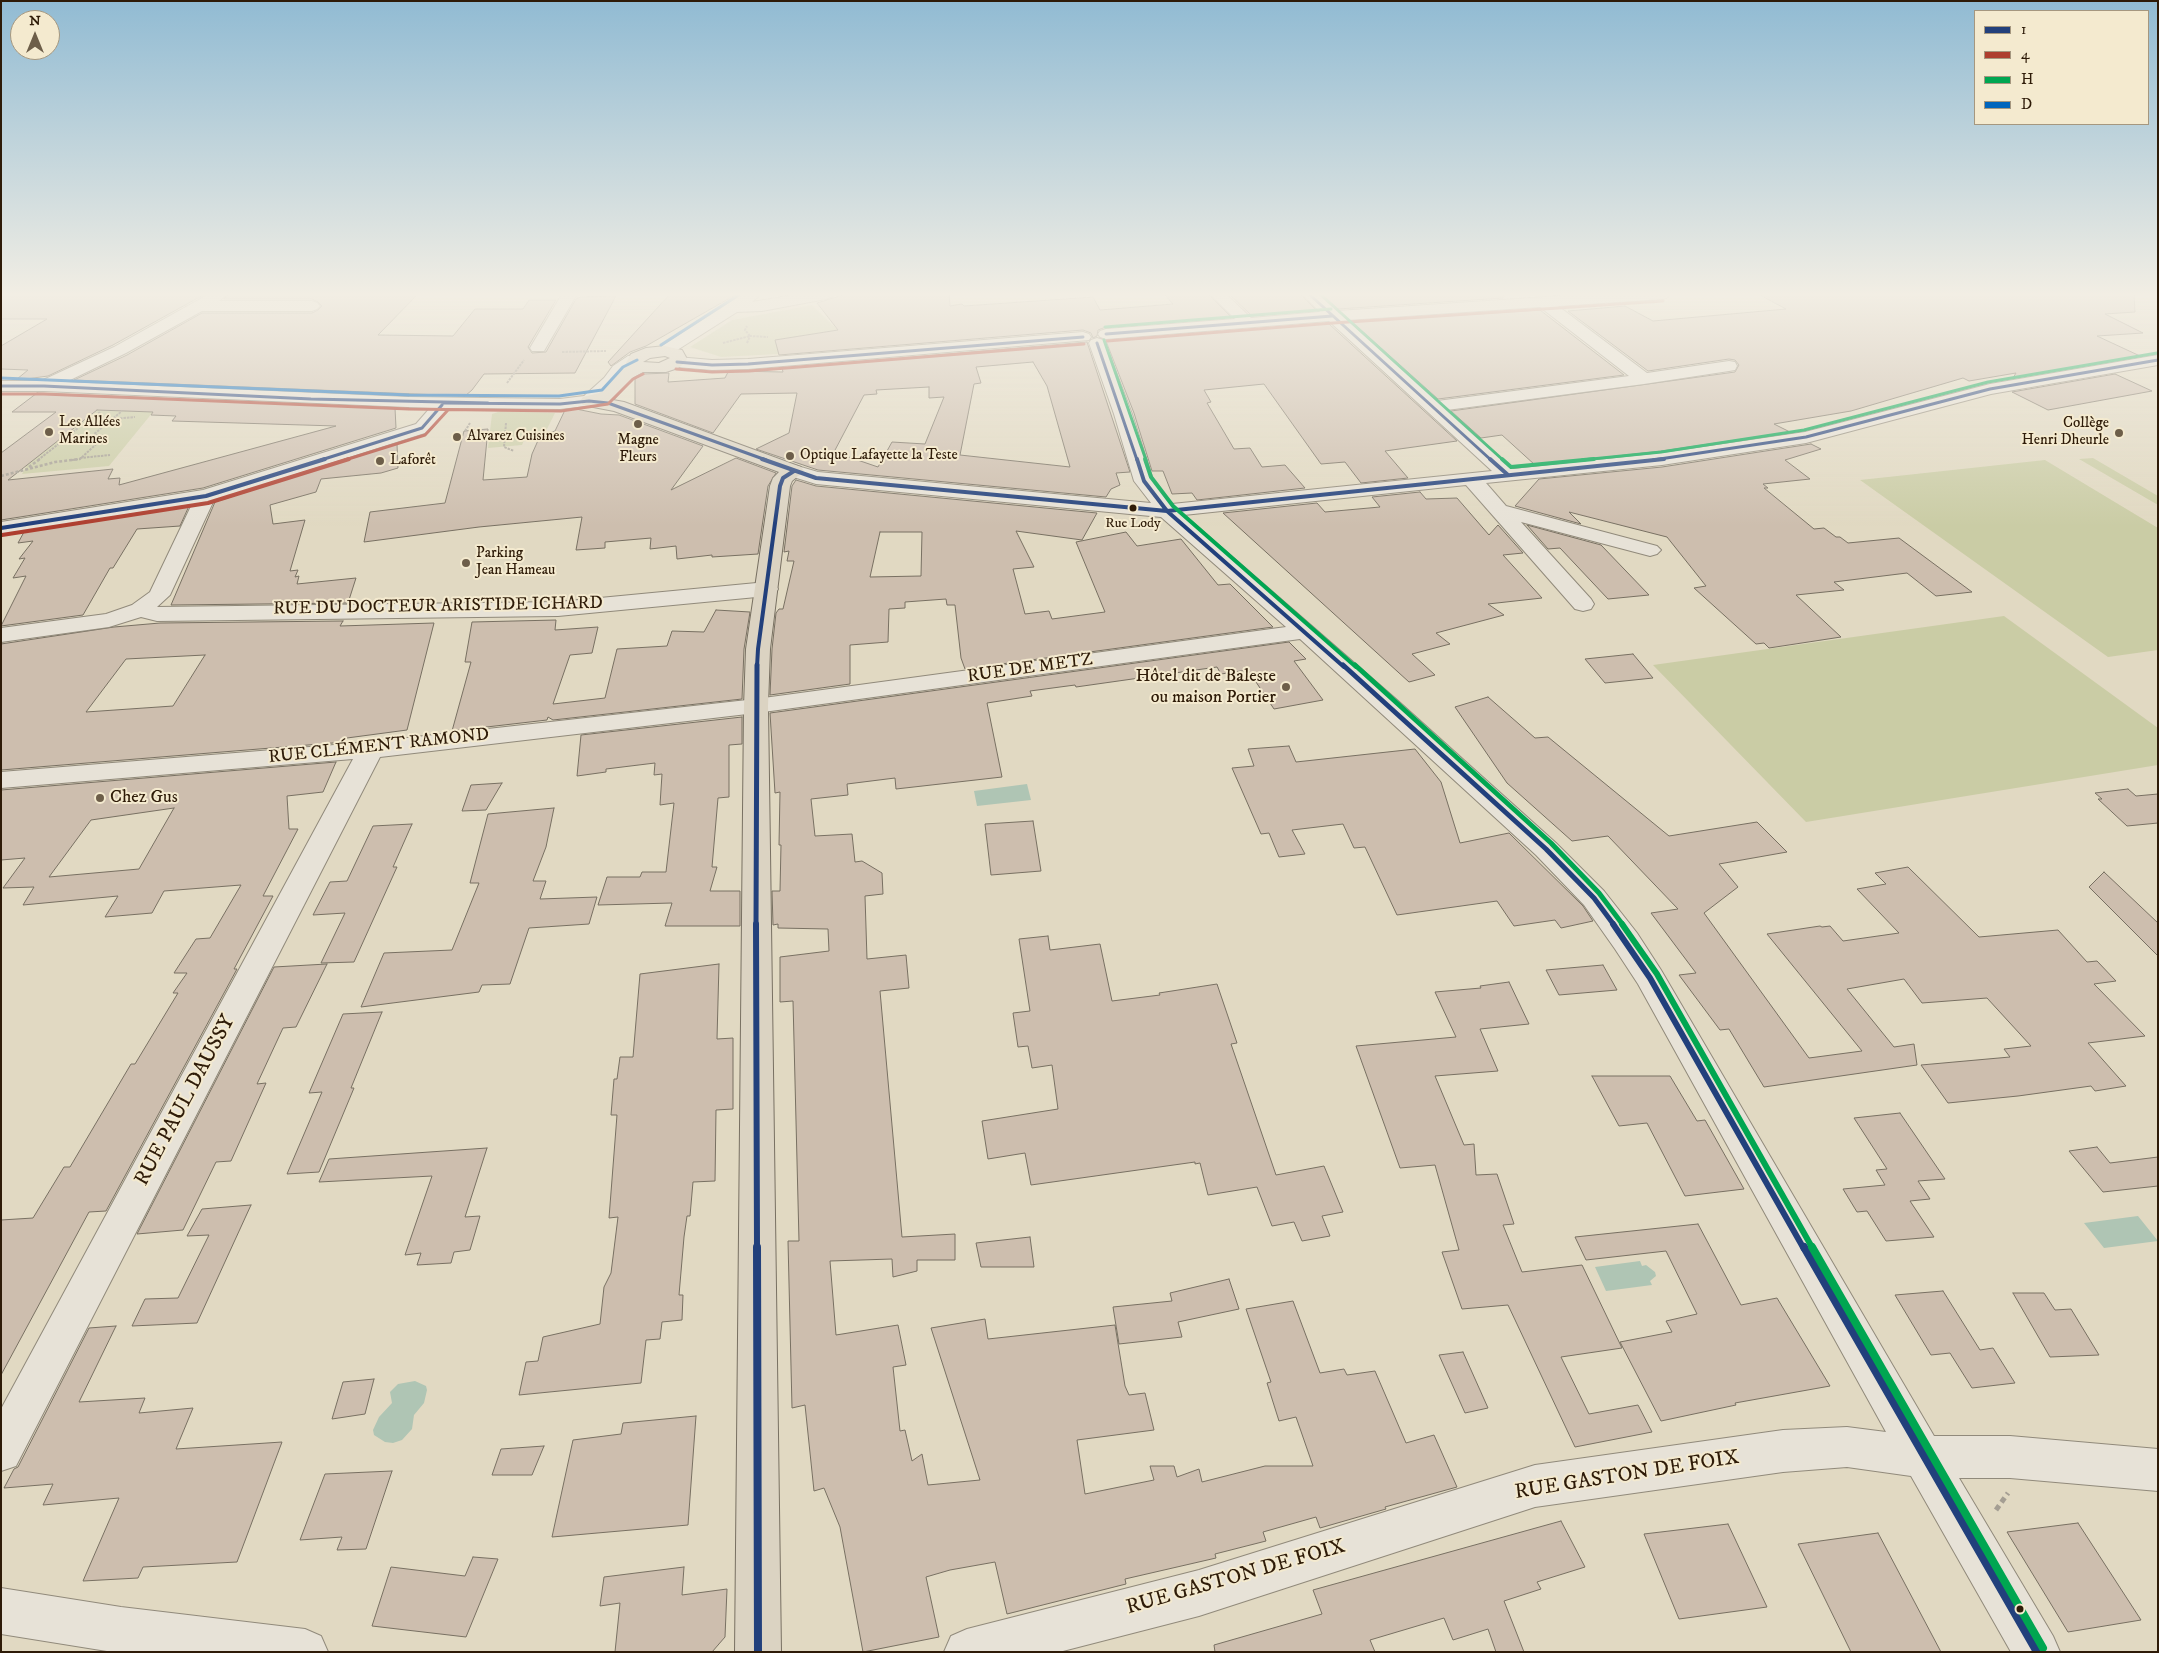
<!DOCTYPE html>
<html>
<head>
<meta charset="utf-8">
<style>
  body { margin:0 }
  #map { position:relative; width:2159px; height:1653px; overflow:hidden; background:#e1d9c2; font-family:"IM FELL DW Pica",serif }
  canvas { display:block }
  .frame { position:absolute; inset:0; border:2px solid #2e1b08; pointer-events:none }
  .legend { position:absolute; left:1974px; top:10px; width:175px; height:115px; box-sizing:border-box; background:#f4eacf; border:1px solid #a5977f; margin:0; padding:6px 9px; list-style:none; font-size:15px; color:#2e1b08 }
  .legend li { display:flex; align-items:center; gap:10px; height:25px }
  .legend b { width:25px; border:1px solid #a5977f }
  .north { position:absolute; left:10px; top:10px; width:50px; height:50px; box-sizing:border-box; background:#f4eacf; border:1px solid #a5977f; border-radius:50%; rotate:0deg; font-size:14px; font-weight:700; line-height:20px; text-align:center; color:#2e1b08 }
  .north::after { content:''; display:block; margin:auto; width:18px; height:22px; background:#6d5e49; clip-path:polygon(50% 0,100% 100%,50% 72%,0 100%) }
</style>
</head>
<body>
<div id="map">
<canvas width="2159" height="1653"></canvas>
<div class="frame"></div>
<ul class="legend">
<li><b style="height:6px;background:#22407c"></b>1</li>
<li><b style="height:6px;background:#ae3e2f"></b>4</li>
<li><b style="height:6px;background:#00a651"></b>H</li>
<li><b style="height:6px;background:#0065bd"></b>D</li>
</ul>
<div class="north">N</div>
</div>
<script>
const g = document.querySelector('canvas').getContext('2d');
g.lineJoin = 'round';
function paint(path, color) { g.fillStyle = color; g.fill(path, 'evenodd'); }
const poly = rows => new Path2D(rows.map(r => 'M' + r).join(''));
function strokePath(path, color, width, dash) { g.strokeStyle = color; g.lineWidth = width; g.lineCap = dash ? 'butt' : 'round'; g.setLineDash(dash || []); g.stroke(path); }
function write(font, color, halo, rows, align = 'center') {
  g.font = font + ' "IM FELL DW Pica",serif'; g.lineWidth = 4; g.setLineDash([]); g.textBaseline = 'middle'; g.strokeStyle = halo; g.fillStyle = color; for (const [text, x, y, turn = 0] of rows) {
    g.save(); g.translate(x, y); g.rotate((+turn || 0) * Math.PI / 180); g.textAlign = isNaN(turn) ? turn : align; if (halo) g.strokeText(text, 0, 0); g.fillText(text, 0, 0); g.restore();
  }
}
paint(poly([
  [812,305,838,330,776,340,779,354,721,357,690,347,732,320],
  [97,410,153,412,109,466,22,474,27,465],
  [501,411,555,413,544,435,526,436,522,445,488,448,492,414],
  [2093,458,2158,496,2158,505,2079,459],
  [2045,460,2158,528,2158,650,2108,657,1860,480],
  [2004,616,2158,728,2158,765,1806,822,1653,665]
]), '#cacca5');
paint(poly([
  [1027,784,1031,800,977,806,974,791],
  [2138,1216,2158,1241,2104,1248,2084,1223],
  [1640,1261,1642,1266,1646,1265,1655,1272,1656,1276,1650,1281,1652,1285,1606,1291,1595,1267],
  [415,1381,426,1386,427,1390,424,1403,414,1415,412,1429,402,1440,393,1443,385,1442,374,1435,373,1430,379,1417,392,1403,390,1392,398,1384]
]), '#afc5b4');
const building = poly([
  [1,294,205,294,113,345,48,376,26,379,17,379,28,370,1,369,1,346,47,319,1,319,1,294],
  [230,294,418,294,378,335,453,336,475,309,523,309,529,300,556,300,528,347,532,353,546,352,576,299,580,297,616,296,575,373,484,374,472,390,465,396,74,380,127,355,202,313,312,313,318,310,322,306,318,302,312,299,224,299,230,294],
  [670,294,737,294,646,346,630,352,611,366,608,362,670,294],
  [846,294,949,294,950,306,962,304,964,306,1093,297,1100,310,1173,304,1164,294,1208,294,1231,317,1106,327,1098,330,1097,336,1093,338,1091,333,1083,330,779,355,775,340,838,330,817,303,846,294],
  [1229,294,1300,294,1316,310,1252,316,1229,294],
  [1321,294,1504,294,1504,298,1338,309,1321,294],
  [1758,294,2134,294,2135,312,2105,314,2143,333,2097,336,2140,356,2013,378,2016,373,1969,381,1963,378,1851,411,1774,424,1790,432,1662,451,1535,465,1502,435,1481,438,1451,411,1735,372,1739,365,1735,360,1729,359,1648,371,1568,311,1625,306,1653,321,1786,309,1758,294],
  [1540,310,1624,375,1438,399,1352,322,1540,310],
  [1328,323,1457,441,1385,451,1408,478,1361,483,1345,462,1321,464,1264,384,1204,390,1211,402,1207,403,1234,449,1250,448,1262,467,1285,465,1305,488,1197,500,1192,493,1172,494,1163,471,1152,471,1134,413,1106,341,1328,323],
  [1087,342,1130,472,1116,473,1120,485,1111,489,1106,497,818,470,756,449,789,433,797,393,741,394,713,433,635,404,635,379,643,374,669,373,668,382,725,378,728,372,733,371,783,372,782,368,1087,342],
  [1033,362,1047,386,1070,467,960,455,974,384,981,383,976,367,1033,362],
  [929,387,929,398,944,397,925,444,892,442,878,467,834,452,864,395,877,394,876,390,929,387],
  [2115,374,2152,391,2048,410,2012,392,2115,374],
  [37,393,395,408,396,428,203,488,1,520,1,453,56,412,12,412,37,393],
  [97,410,153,412,151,415,176,416,172,421,336,426,119,485,120,478,108,479,113,469,8,480,97,410],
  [576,409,601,414,619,415,703,446,671,490,736,458,776,473,768,486,758,554,712,557,712,555,677,559,676,546,650,549,651,538,605,542,605,548,576,550,582,517,479,527,364,542,370,512,445,503,464,431,488,429,483,480,527,477,532,454,540,436,555,431,565,410,576,409],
  [397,444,398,468,381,473,321,479,316,492,270,505,273,524,305,520,290,571,298,570,295,577,299,576,297,584,356,578,348,603,171,605,215,502,397,444],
  [1811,444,1821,449,1785,460,1810,479,1763,484,1768,488,1764,488,1814,529,1824,528,1836,537,1840,537,1848,543,1899,538,1972,592,1936,596,1907,573,1834,582,1844,590,1796,595,1841,637,1769,648,1764,643,1756,644,1694,588,1706,586,1667,537,1569,512,1581,524,1515,506,1539,479,1662,467,1811,444],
  [796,480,816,486,1097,513,1082,540,1016,531,1034,567,1013,569,1025,614,1049,611,1052,619,1105,612,1076,542,1126,532,1137,546,1181,539,1218,585,1230,584,1273,627,965,669,961,658,955,605,947,605,946,599,905,602,905,608,889,609,888,642,850,645,850,684,770,695,772,649,776,613,779,609,783,609,794,561,787,561,789,551,784,552,792,486,796,480],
  [880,532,922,532,921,576,870,577,880,532],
  [1420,492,1426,499,1457,498,1489,535,1498,525,1523,553,1503,555,1542,598,1488,604,1504,615,1436,633,1450,644,1412,654,1435,675,1409,682,1223,513,1317,503,1325,512,1380,507,1372,497,1420,492],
  [189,506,180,526,137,529,113,568,110,568,83,615,1,626,26,576,13,578,25,558,19,559,33,541,18,543,24,532,189,506],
  [1527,525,1601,545,1649,595,1608,599,1560,548,1548,549,1527,525],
  [716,610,750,612,744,649,742,699,553,720,548,717,547,720,452,731,471,662,465,662,472,622,556,620,555,630,598,627,592,653,570,655,553,704,605,698,617,649,667,646,672,631,704,632,716,610],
  [343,621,340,626,434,623,407,730,347,738,345,742,1,770,1,644,114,627,160,623,343,621],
  [205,655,173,706,86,712,126,659,205,655],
  [1289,642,1306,659,1294,661,1323,700,1274,709,1248,670,1221,674,1217,667,1076,687,1075,685,1030,691,1032,696,987,703,1002,777,896,789,895,778,847,784,848,795,811,799,815,836,852,834,855,862,862,861,882,873,883,894,865,896,867,959,906,955,909,988,880,991,902,1237,955,1234,955,1260,917,1260,917,1271,893,1277,892,1259,830,1261,836,1335,898,1325,906,1365,893,1367,900,1431,905,1430,912,1461,922,1454,928,1485,980,1480,931,1328,985,1319,988,1339,1115,1325,1125,1386,1129,1395,1145,1393,1154,1430,1077,1440,1085,1494,1154,1480,1150,1466,1174,1466,1177,1477,1199,1469,1202,1482,1265,1466,1313,1466,1296,1417,1279,1421,1267,1383,1271,1382,1246,1309,1293,1301,1320,1373,1344,1369,1347,1375,1375,1371,1406,1443,1434,1435,1457,1487,1385,1507,1386,1509,1320,1528,1316,1517,1263,1532,1266,1541,1215,1554,1216,1558,1125,1579,1126,1584,1007,1614,995,1562,950,1570,926,1577,939,1637,863,1652,840,1527,824,1488,814,1491,805,1405,792,1408,788,1241,799,1241,793,1001,780,1002,780,957,829,951,828,929,778,928,778,924,773,925,772,891,780,891,781,845,779,845,780,792,775,793,770,713,1289,642],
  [1633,654,1653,678,1605,683,1585,659,1633,654],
  [1488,697,1535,738,1548,737,1669,836,1757,822,1787,852,1719,864,1738,887,1704,913,1809,1058,1862,1051,1767,934,1820,926,1822,927,1830,926,1843,941,1899,933,1857,889,1886,884,1875,873,1908,867,1979,937,2058,930,2087,962,2097,961,2116,981,2094,984,2145,1036,2088,1043,2126,1086,2095,1091,2091,1086,2018,1096,1948,1103,1921,1065,2010,1057,2004,1049,2031,1046,1987,998,1922,1003,1904,979,1847,989,1894,1047,1914,1044,1917,1065,1764,1087,1729,1029,1720,1030,1679,975,1696,973,1651,913,1678,909,1608,836,1572,841,1507,783,1455,707,1488,697],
  [742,717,742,744,729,745,729,797,718,798,712,867,717,867,710,891,740,891,740,926,665,926,672,903,598,905,607,877,640,877,642,872,666,872,674,803,660,805,662,774,654,775,655,763,606,769,606,772,577,776,581,735,742,717],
  [1289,746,1296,762,1415,749,1441,782,1460,843,1509,833,1583,906,1593,921,1561,928,1555,920,1514,926,1497,901,1397,915,1365,847,1354,848,1343,824,1292,830,1305,854,1279,857,1269,833,1261,834,1232,768,1254,766,1248,749,1289,746],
  [336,762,323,792,287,796,289,829,298,829,263,896,273,896,234,969,237,969,106,1211,89,1212,1,1375,1,1220,33,1218,64,1167,70,1167,131,1064,135,1064,178,993,173,993,187,973,174,973,196,939,210,938,241,885,164,891,152,913,105,917,118,896,23,905,34,887,3,888,25,858,1,860,1,790,336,762],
  [174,808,139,869,49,877,91,820,174,808],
  [502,783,486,810,462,811,471,785,502,783],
  [2128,789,2136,796,2158,794,2158,823,2127,826,2098,799,2102,799,2095,793,2128,789],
  [554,808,546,847,533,881,546,881,540,899,597,897,589,924,529,928,510,984,482,985,479,992,361,1007,384,953,452,950,479,883,470,883,488,814,554,808],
  [1033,821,1041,871,991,875,985,824,1033,821],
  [412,824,393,867,397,867,354,962,321,963,345,913,313,915,330,882,347,881,373,826,412,824],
  [2104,872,2158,923,2158,956,2089,887,2104,872],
  [1048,936,1050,950,1100,944,1112,1001,1160,995,1159,993,1217,984,1237,1043,1231,1044,1276,1175,1324,1166,1343,1212,1322,1216,1330,1236,1302,1241,1294,1222,1272,1226,1257,1187,1208,1195,1200,1163,1195,1164,1195,1162,1031,1185,1025,1153,988,1159,982,1121,1058,1109,1052,1065,1032,1068,1028,1046,1018,1047,1013,1013,1030,1011,1019,939,1048,936],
  [327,964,296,1027,283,1028,257,1084,266,1083,231,1161,216,1162,183,1230,137,1234,274,967,327,964],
  [719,964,717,1039,733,1038,733,1109,716,1110,715,1181,693,1182,690,1216,687,1216,684,1237,679,1295,683,1295,682,1320,662,1322,660,1339,646,1340,641,1383,519,1395,526,1362,538,1361,543,1337,600,1324,604,1287,611,1273,618,1217,609,1218,617,1115,611,1115,614,1079,617,1079,620,1057,633,1057,640,974,719,964],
  [1603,965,1617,990,1559,995,1546,970,1603,965],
  [1509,982,1529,1024,1480,1029,1498,1071,1435,1076,1464,1145,1474,1144,1476,1175,1497,1174,1514,1224,1503,1225,1522,1272,1582,1265,1622,1348,1561,1357,1589,1414,1638,1405,1652,1432,1575,1447,1508,1305,1462,1309,1442,1252,1459,1250,1435,1165,1400,1168,1356,1046,1456,1037,1435,992,1481,988,1480,986,1509,982],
  [382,1012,351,1088,354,1088,319,1172,287,1174,322,1092,309,1093,343,1014,382,1012],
  [1592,1076,1670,1076,1697,1121,1705,1120,1744,1189,1685,1196,1647,1123,1619,1126,1592,1076],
  [1900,1113,1945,1179,1918,1181,1930,1199,1910,1201,1934,1237,1886,1241,1867,1211,1857,1212,1843,1189,1885,1185,1876,1170,1887,1169,1854,1118,1900,1113],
  [2097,1147,2110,1163,2158,1157,2158,1186,2103,1192,2069,1151,2097,1147],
  [487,1148,465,1217,480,1216,470,1250,454,1252,451,1263,417,1265,421,1253,405,1255,432,1176,319,1182,329,1159,487,1148],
  [251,1205,197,1323,132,1326,145,1299,178,1298,209,1235,187,1236,202,1209,251,1205],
  [1698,1224,1741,1305,1777,1298,1830,1386,1735,1403,1736,1405,1661,1421,1620,1342,1672,1332,1666,1321,1697,1314,1666,1251,1586,1260,1575,1237,1698,1224],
  [1030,1237,1034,1267,981,1267,976,1243,1030,1237],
  [1229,1279,1239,1309,1178,1322,1182,1337,1119,1344,1113,1307,1172,1301,1170,1293,1229,1279],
  [1943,1291,1980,1350,1993,1348,2015,1383,1972,1388,1950,1353,1931,1355,1895,1295,1943,1291],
  [2013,1293,2044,1293,2055,1310,2071,1309,2099,1355,2050,1357,2013,1293],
  [116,1326,79,1402,145,1398,139,1413,193,1408,176,1449,282,1442,237,1562,143,1567,138,1578,83,1581,119,1498,43,1505,53,1484,4,1488,14,1469,18,1467,89,1328,116,1326],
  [1463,1352,1488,1408,1465,1413,1439,1355,1463,1352],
  [374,1379,365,1414,332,1419,343,1382,374,1379],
  [696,1416,688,1525,552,1537,573,1440,621,1434,623,1423,696,1416],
  [544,1446,532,1475,492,1475,501,1449,544,1446],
  [392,1471,366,1549,337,1550,342,1537,300,1540,325,1474,392,1471],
  [1561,1521,1585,1567,1537,1582,1541,1589,1504,1601,1524,1652,1496,1652,1488,1629,1453,1640,1444,1618,1370,1640,1375,1652,1215,1652,1214,1645,1322,1614,1313,1590,1561,1521],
  [2078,1523,2141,1620,2068,1632,2007,1532,2078,1523],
  [1728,1524,1767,1607,1679,1619,1644,1534,1728,1524],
  [1878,1533,1941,1652,1851,1652,1798,1544,1878,1533],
  [473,1557,498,1559,466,1637,372,1626,391,1567,465,1576,473,1557],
  [684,1567,682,1595,727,1589,725,1637,712,1652,615,1652,620,1603,600,1606,604,1577,684,1567]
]);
paint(building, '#cdbeae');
strokePath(building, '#787062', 1);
const minor = poly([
  [209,294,228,294,219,301,312,301,317,303,320,306,317,309,312,311,202,311,126,353,66,382,409,397,560,399,584,396,604,378,613,366,628,356,634,355,640,356,642,360,625,374,616,386,595,405,560,409,449,408,428,432,214,500,170,595,157,607,558,602,767,582,775,584,778,589,775,594,767,596,558,616,157,621,141,617,109,627,1,642,1,628,106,614,132,605,150,592,192,504,1,534,1,522,203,490,416,424,430,408,44,391,1,391,1,381,41,381,114,347,209,294],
  [562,294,577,294,544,351,532,351,530,348,562,294],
  [743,294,761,294,752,302,800,294,833,294,831,297,826,299,762,311,737,312,671,354,659,354,657,351,659,348,743,294],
  [1210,294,1226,294,1251,318,1320,312,1302,294,1318,294,1337,311,1590,294,1670,294,1668,297,1663,299,1558,306,1647,373,1729,361,1735,362,1737,366,1735,370,1729,371,1644,384,1447,410,1513,469,1662,453,1805,432,1990,384,2158,355,2158,365,1991,394,1806,443,1662,465,1486,483,1506,506,1657,546,1661,550,1657,554,1650,556,1521,522,1591,599,1594,604,1591,609,1583,611,1575,609,1466,485,1184,515,1397,700,1556,843,1604,891,1637,933,1661,970,1934,1436,2010,1436,2158,1449,2158,1491,2010,1478,1959,1478,2053,1636,2060,1652,2011,1652,1911,1476,1847,1467,1783,1472,1535,1507,1199,1616,1059,1652,944,1652,951,1636,967,1629,1199,1570,1535,1465,1783,1430,1847,1427,1886,1432,1638,984,1615,949,1584,905,1536,855,1300,639,756,713,380,757,16,1466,1,1471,1,1409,353,759,1,788,1,772,371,742,756,699,1286,627,1161,517,816,484,787,475,784,471,787,467,794,465,818,472,1151,503,1134,481,1114,414,1089,343,1091,340,1097,338,1103,340,1105,343,1132,414,1153,480,1172,504,1492,471,1329,321,1106,339,1100,337,1098,334,1100,331,1106,329,1235,319,1210,294],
  [1540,307,1629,376,1437,401,1347,320,1540,307],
  [1083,332,1089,334,1091,337,1089,340,748,369,712,370,677,367,671,366,669,362,671,358,677,357,712,360,748,359,1083,332],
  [1,1588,121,1607,305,1629,321,1636,328,1652,113,1652,1,1634,1,1588]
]);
const major = poly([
  [665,346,682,350,687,359,685,363,678,368,666,372,643,372,634,377,613,400,624,402,801,467,804,471,792,481,790,486,770,649,768,706,781,1652,735,1652,744,706,746,649,770,486,773,478,779,472,614,411,583,405,580,401,583,397,599,393,605,389,622,369,628,366,626,363,631,354,646,348,665,346],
  [665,356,670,358,659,363,643,362,650,358,665,356]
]);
strokePath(minor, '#918a7b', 2);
strokePath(major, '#787062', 2);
strokePath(poly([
  [723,343,750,336,745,330,747,326],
  [747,343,750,336,768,337],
  [562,352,606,351],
  [507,383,524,360],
  [113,419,135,417],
  [506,423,504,447,514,451],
  [465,431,470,423],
  [70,434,100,412],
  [80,458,110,455],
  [38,460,70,435,93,435],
  [72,460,80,459,105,436,93,435,122,411]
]), '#a49e93', 2, [2.5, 1]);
strokePath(poly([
  [29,467,40,459],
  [1,476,55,462,80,459]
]), '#a49e93', 2.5, [3, 2]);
strokePath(poly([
  [1996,1510,2008,1493]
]), '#a49e93', 5, [5.5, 4]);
paint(minor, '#e7e2d7');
paint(major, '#dbd3c2');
strokePath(poly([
  [1309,294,1491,460],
  [1106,334,1332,316],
  [1097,343,1137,460],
  [677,362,712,365,748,364,1083,337],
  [1,386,44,386,311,399,488,403],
  [444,403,560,404,589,401,608,403,766,460],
  [321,460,422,428,442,405],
  [1653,460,1806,437,1990,389,2158,360]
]), '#22407c', 3);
strokePath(poly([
  [762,459,816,478,1167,511,1664,459],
  [1137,459,1144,481,1167,511,1344,667],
  [1490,459,1508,475],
  [1,528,206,496,325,459],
  [757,667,758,649,780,486,783,478,794,471]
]), '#22407c', 4);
strokePath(poly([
  [1343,665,1546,849,1594,898,1614,925],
  [756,925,757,665]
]), '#22407c', 5);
strokePath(poly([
  [756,924,757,1249],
  [1613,924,1650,978,1804,1249]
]), '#22407c', 6);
strokePath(poly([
  [757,1247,758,1652],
  [1804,1247,2037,1652]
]), '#22407c', 8);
strokePath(poly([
  [1107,341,1333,323,1663,301],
  [676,369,712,372,749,371,1084,344],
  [1,394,44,394,409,409,561,411,608,404,633,379,643,374],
  [345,460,425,435,448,410]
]), '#ae3e2f', 3);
strokePath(poly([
  [2,535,208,503,349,459]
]), '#ae3e2f', 4);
strokePath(poly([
  [1320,294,1503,460],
  [1105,327,1331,309],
  [1104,340,1146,460],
  [1582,460,1661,452,1804,430,1988,382,2157,353]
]), '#00a651', 3);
strokePath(poly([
  [1145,459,1151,477,1173,506,1356,667],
  [1502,459,1511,467,1594,459]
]), '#00a651', 4);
strokePath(poly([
  [1355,665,1551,843,1599,893,1623,925]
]), '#00a651', 5);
strokePath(poly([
  [1622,924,1657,974,1813,1249]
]), '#00a651', 6);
strokePath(poly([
  [1812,1247,2043,1648]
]), '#00a651', 8);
strokePath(poly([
  [661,345,740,294],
  [1,378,409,395,559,396,602,390,623,367,637,360]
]), '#0065bd', 3);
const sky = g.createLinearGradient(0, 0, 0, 526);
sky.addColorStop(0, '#91bbd3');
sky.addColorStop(0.56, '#f2eee4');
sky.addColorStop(1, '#f2eee400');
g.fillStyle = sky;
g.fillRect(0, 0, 2159, 526);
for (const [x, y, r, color] of [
  [638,424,5,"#6d5e49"],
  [49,432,5,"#6d5e49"],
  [2119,433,5,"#6d5e49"],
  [457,437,5,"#6d5e49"],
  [790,456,5,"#6d5e49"],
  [380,461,5,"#6d5e49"],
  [1133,508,4.5,"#2e1b08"],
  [466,563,5,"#6d5e49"],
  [1286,687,5,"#6d5e49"],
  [100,798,5,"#6d5e49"],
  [2020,1609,4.5,"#2e1b08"]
]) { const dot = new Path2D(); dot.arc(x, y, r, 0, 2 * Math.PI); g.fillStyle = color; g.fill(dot); strokePath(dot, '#f4eacf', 2); }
write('14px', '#2e1b08', '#f4eacf', [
  ["Rue Lody",1133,524]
]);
write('15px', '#2e1b08', '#f4eacf', [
  ["Les Allées",59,423],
  ["Marines",59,440],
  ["Collège",2109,424,"right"],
  ["Henri Dheurle",2109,441,"right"],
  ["Alvarez Cuisines",467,437],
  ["Magne",638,441,"center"],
  ["Fleurs",638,458,"center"],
  ["Optique Lafayette la Teste",800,456],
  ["Laforêt",390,461],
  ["Parking",476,554],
  ["Jean Hameau",476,571]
], 'left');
write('18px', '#2e1b08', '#f4eacf', [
  ["RUE DU DOCTEUR ARISTIDE ICHARD",438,607,-1],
  ["RUE DE METZ",1030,669,-8],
  ["RUE CLÉMENT RAMOND",379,747,-6]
]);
write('18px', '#2e1b08', '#f4eacf', [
  ["Hôtel dit de Baleste",1276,677],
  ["ou maison Portier",1276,698],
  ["Chez Gus",110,798,"left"]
], 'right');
write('21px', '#2e1b08', '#f4eacf', [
  ["RUE PAUL DAUSSY",186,1101,-62],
  ["RUE GASTON DE FOIX",1627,1476,-9],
  ["RUE GASTON DE FOIX",1236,1578,-16]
]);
</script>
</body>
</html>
